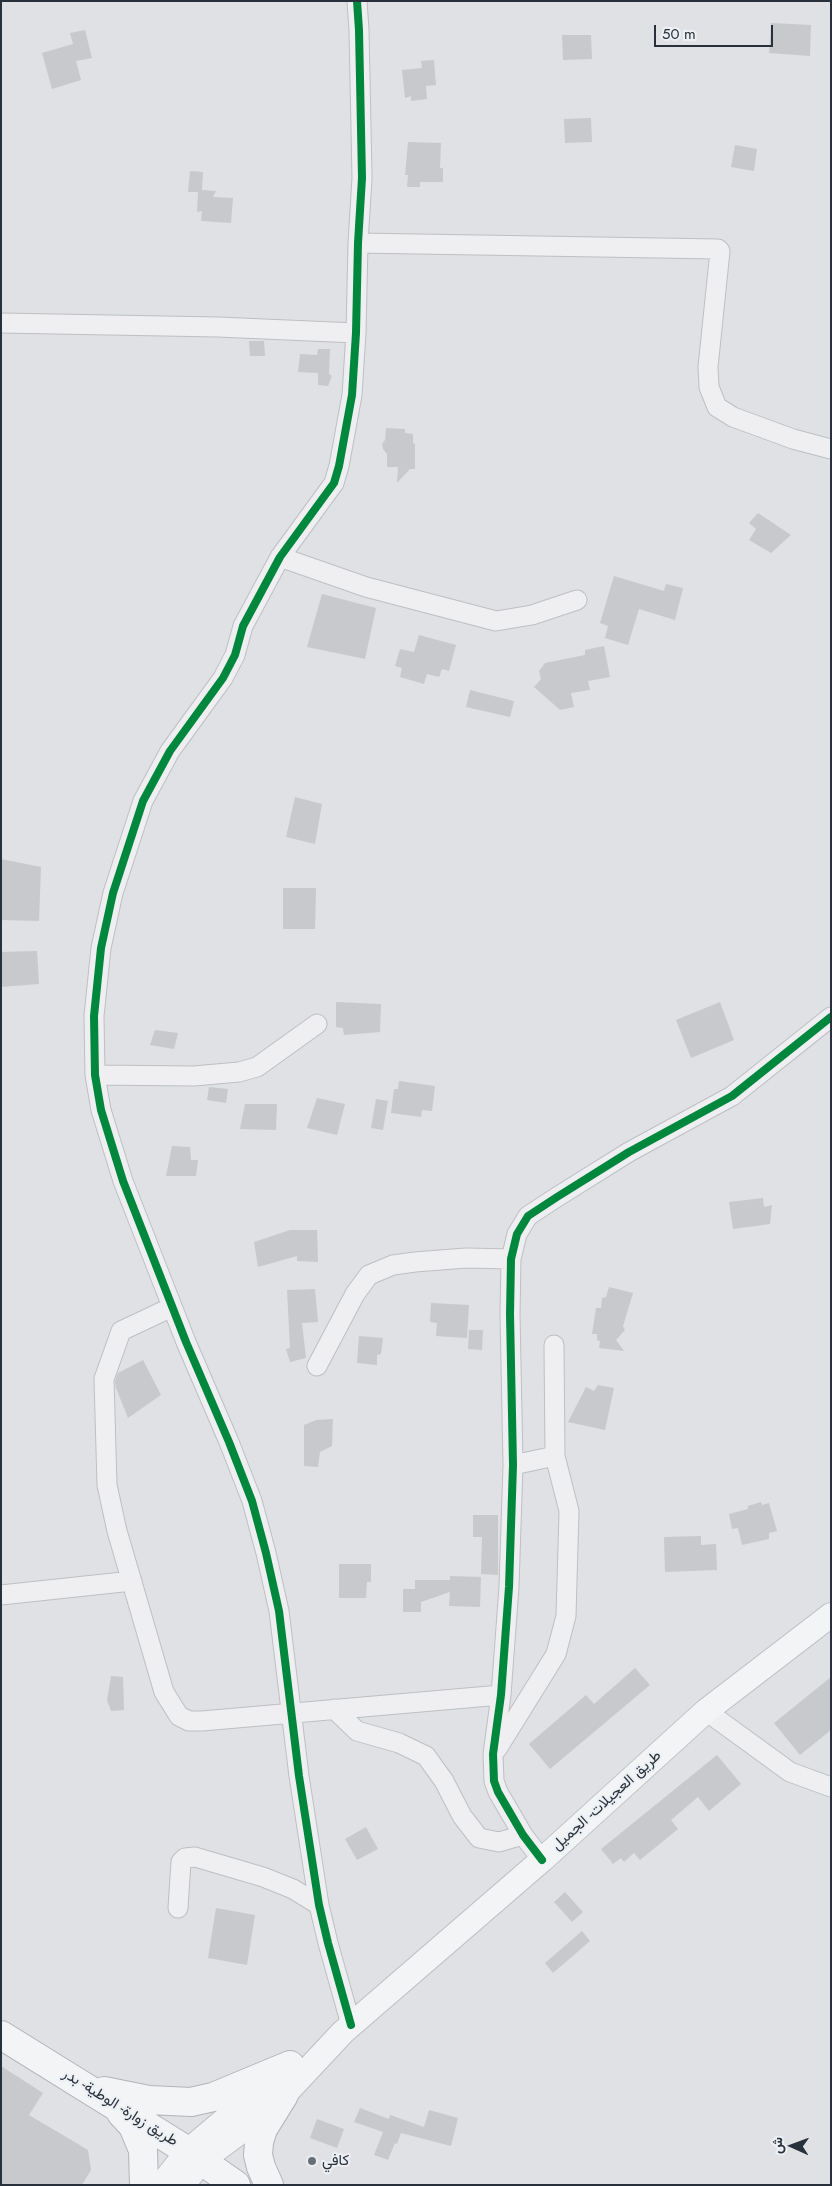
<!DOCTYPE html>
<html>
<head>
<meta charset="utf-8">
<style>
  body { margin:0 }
  #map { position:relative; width:832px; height:2186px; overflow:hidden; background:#dfe1e4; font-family:Jost,Vazirmatn,sans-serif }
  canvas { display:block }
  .frame { position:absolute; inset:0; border:2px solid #28303b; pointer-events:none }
  .north { position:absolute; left:767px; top:2121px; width:50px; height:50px; -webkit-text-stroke:4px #ecf0f4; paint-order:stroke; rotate:272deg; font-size:14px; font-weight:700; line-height:20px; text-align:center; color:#28303b }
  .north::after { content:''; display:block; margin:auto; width:18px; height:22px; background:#28303b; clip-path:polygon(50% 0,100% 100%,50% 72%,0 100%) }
  .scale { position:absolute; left:654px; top:25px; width:119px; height:22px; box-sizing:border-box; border:2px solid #28303b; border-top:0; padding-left:6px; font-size:15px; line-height:18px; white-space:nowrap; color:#28303b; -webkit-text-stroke:4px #ecf0f4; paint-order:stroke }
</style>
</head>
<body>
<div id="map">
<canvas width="832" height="2186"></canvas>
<div class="frame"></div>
<div class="north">ش</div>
<div class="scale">50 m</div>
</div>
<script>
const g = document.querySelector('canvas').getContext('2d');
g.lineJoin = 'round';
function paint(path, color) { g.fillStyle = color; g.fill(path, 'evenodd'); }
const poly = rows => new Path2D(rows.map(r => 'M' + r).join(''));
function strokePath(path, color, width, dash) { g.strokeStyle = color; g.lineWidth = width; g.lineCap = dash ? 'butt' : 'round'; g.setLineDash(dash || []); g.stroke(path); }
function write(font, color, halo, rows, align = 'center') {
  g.font = font + ' Jost,Vazirmatn,sans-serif'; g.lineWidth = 4; g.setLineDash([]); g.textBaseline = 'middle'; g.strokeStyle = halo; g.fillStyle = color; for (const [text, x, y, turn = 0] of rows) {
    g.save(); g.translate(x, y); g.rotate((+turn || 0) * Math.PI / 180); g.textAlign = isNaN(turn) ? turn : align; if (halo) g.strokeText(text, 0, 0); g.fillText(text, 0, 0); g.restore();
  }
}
paint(poly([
  [771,23,811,25,810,56,769,53],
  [85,30,92,58,76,61,81,80,52,89,42,53,73,44,70,33],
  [562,35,591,35,592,59,563,60],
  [434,60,436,85,426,86,427,99,411,101,411,96,405,98,402,70,422,68,421,61],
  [591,118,592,142,565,143,564,119],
  [408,142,441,143,440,168,443,168,443,182,420,182,420,187,407,187,408,175,405,175],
  [735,145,757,149,754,171,731,167],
  [190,171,203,172,202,190,216,191,213,197,233,198,231,223,201,221,202,211,197,212,198,192,188,192],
  [249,341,264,341,265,356,250,356],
  [318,349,330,349,329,374,332,376,328,386,318,385,318,373,298,372,300,354,317,355],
  [386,428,405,429,405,433,413,434,413,443,415,444,415,469,410,469,397,483,398,467,387,467,387,454,383,449,382,444,385,440],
  [758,513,791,535,771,553,749,540,756,529,749,523],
  [614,576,664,591,666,584,683,588,675,620,639,609,628,645,605,638,608,626,600,623],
  [322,594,376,608,365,659,307,647],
  [419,635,456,645,449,671,442,669,439,677,427,674,424,684,400,677,402,668,395,666,400,649,414,652],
  [604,646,610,677,588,681,590,690,571,693,574,707,560,710,534,687,541,679,539,671,545,663,585,655,585,650],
  [470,690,514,701,510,717,466,707],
  [295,797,322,804,315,844,286,837],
  [1,859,41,867,39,921,1,920],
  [283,888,316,888,315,929,283,929],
  [37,951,39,984,1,987,1,952],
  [336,1002,381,1004,380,1032,344,1035,343,1028,336,1027],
  [720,1002,734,1040,691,1058,676,1020],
  [155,1030,178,1033,174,1049,150,1045],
  [399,1081,435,1086,432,1111,422,1110,421,1117,391,1113,394,1089,398,1089],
  [209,1087,228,1089,226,1103,207,1100],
  [317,1098,345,1104,337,1135,307,1128],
  [376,1099,388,1101,383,1130,371,1128],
  [245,1104,277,1104,276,1130,240,1129],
  [172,1146,190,1147,191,1160,198,1160,196,1176,166,1176],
  [763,1198,764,1207,772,1205,770,1224,733,1229,729,1202],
  [290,1230,317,1230,318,1262,297,1261,297,1256,258,1267,254,1242],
  [609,1287,633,1293,623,1326,625,1330,616,1340,624,1351,599,1348,600,1341,597,1340,597,1334,592,1334,596,1308,601,1308,602,1298,606,1297],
  [315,1289,318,1322,302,1323,306,1358,290,1362,286,1349,290,1348,287,1290],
  [431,1303,469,1305,467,1338,436,1336,437,1323,430,1322],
  [469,1330,483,1330,482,1350,468,1349],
  [359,1336,383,1338,381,1354,377,1355,377,1365,357,1363],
  [143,1360,161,1395,128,1418,116,1388,115,1381,118,1373],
  [598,1385,614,1388,605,1430,568,1422,586,1387,594,1391],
  [333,1419,332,1446,320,1452,318,1467,304,1466,304,1425,316,1420],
  [761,1502,762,1505,769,1503,777,1531,769,1533,769,1539,742,1545,738,1528,732,1529,729,1514,748,1509,748,1506],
  [473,1515,498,1515,498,1575,481,1574,482,1537,473,1537],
  [701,1536,701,1545,716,1544,717,1570,665,1572,664,1537],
  [339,1564,371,1564,371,1582,367,1582,366,1598,339,1598],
  [450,1576,481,1577,480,1607,449,1606,450,1592,421,1602,421,1612,403,1612,403,1589,415,1589,415,1580,450,1580],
  [635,1668,650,1685,550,1769,529,1744,586,1695,594,1704],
  [111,1676,123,1677,124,1710,111,1711,107,1700],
  [831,1677,831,1730,800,1755,774,1723],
  [717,1755,741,1784,709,1811,698,1797,671,1820,678,1829,640,1860,634,1853,624,1862,621,1858,613,1864,601,1849],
  [366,1827,378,1849,357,1860,345,1839],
  [565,1892,583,1912,572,1922,554,1902],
  [216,1908,255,1915,247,1965,208,1958],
  [582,1931,590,1941,553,1973,545,1963],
  [1,2066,43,2093,29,2115,88,2150,91,2170,82,2185,1,2185],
  [360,2108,389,2119,390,2115,424,2127,429,2110,458,2118,451,2146,401,2133,397,2144,395,2143,388,2160,374,2155,383,2132,354,2122],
  [317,2119,344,2129,337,2148,310,2138]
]), '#c7c9cc');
const minor = poly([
  [358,243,718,249,720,251,708,367,709,387,717,407,733,417,793,439,831,449],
  [1,323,218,327,356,333],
  [280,557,366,587,496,621,532,615,577,600],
  [95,1075,194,1076,239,1072,257,1067,317,1024],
  [172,1307,121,1331,104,1379,107,1485,117,1531,164,1692,179,1716,189,1721,202,1721,501,1695],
  [317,1366,355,1294,369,1275,393,1265,415,1262,466,1258,511,1259],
  [513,1465,555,1456],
  [1,1595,132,1581],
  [334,1709,357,1731,399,1743,426,1756,444,1781,462,1816,479,1838,499,1842,523,1835],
  [706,1711,790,1772,831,1787],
  [497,1749,556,1654,566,1616,569,1511,555,1456,554,1345],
  [542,1860,523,1835,498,1792,494,1781,493,1754,501,1695,509,1587,513,1465,510,1314,511,1259,517,1234,528,1216,557,1197,629,1152,732,1096,831,1017],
  [178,1908,181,1862,185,1858,195,1857,263,1877,293,1889,319,1905],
  [351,2025,328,1943,319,1905,299,1776,279,1611,266,1553,252,1501,229,1442,186,1342,123,1181,101,1110,95,1075,94,1016,101,948,113,893,143,801,170,751,223,678,235,655,243,626,280,557,334,483,339,466,352,395,356,333,358,243,362,178,359,30,357,1]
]);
const major = poly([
  [161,2185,188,2151,280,2073],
  [183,2185,202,2160,244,2129,284,2095,343,2032,542,1860,706,1711,831,1615]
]);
const highway = poly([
  [1,2035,183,2148,236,2185],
  [104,2091,149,2100,191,2102,213,2097,290,2065],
  [121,2113,133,2126,143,2150,144,2185],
  [269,2185,261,2167,258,2155,259,2142,263,2129,284,2095]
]);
strokePath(minor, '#bdbfc2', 21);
strokePath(major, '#bcbec1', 26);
strokePath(highway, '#b2b4b8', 30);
strokePath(minor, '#efeff1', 19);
strokePath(major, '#f3f4f5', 24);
strokePath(highway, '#f3f4f5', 28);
strokePath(poly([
  [542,1860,523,1835,498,1792,494,1781,493,1754,501,1695,509,1587,513,1465,510,1314,511,1259,517,1234,528,1216,557,1197,629,1152,732,1096,831,1017],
  [351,2025,328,1943,319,1905,299,1776,279,1611,266,1553,252,1501,229,1442,186,1342,123,1181,101,1110,95,1075,94,1016,101,948,113,893,143,801,170,751,223,678,235,655,243,626,280,557,334,483,339,466,352,395,356,333,358,243,362,178,359,30,357,1]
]), '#00873e', 8);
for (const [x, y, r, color] of [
  [312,2161,5,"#686e76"]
]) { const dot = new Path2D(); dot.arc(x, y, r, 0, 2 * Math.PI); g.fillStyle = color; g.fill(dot); strokePath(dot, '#ecf0f4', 2); }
write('15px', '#28303b', '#ecf0f4', [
  ["طريق العجيلات- الجميل",607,1801,-42],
  ["طريق زوارة- الوطية- بدر",120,2108,32]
]);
write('15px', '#28303b', '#ecf0f4', [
  ["كافي",322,2161]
], 'left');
</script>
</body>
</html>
